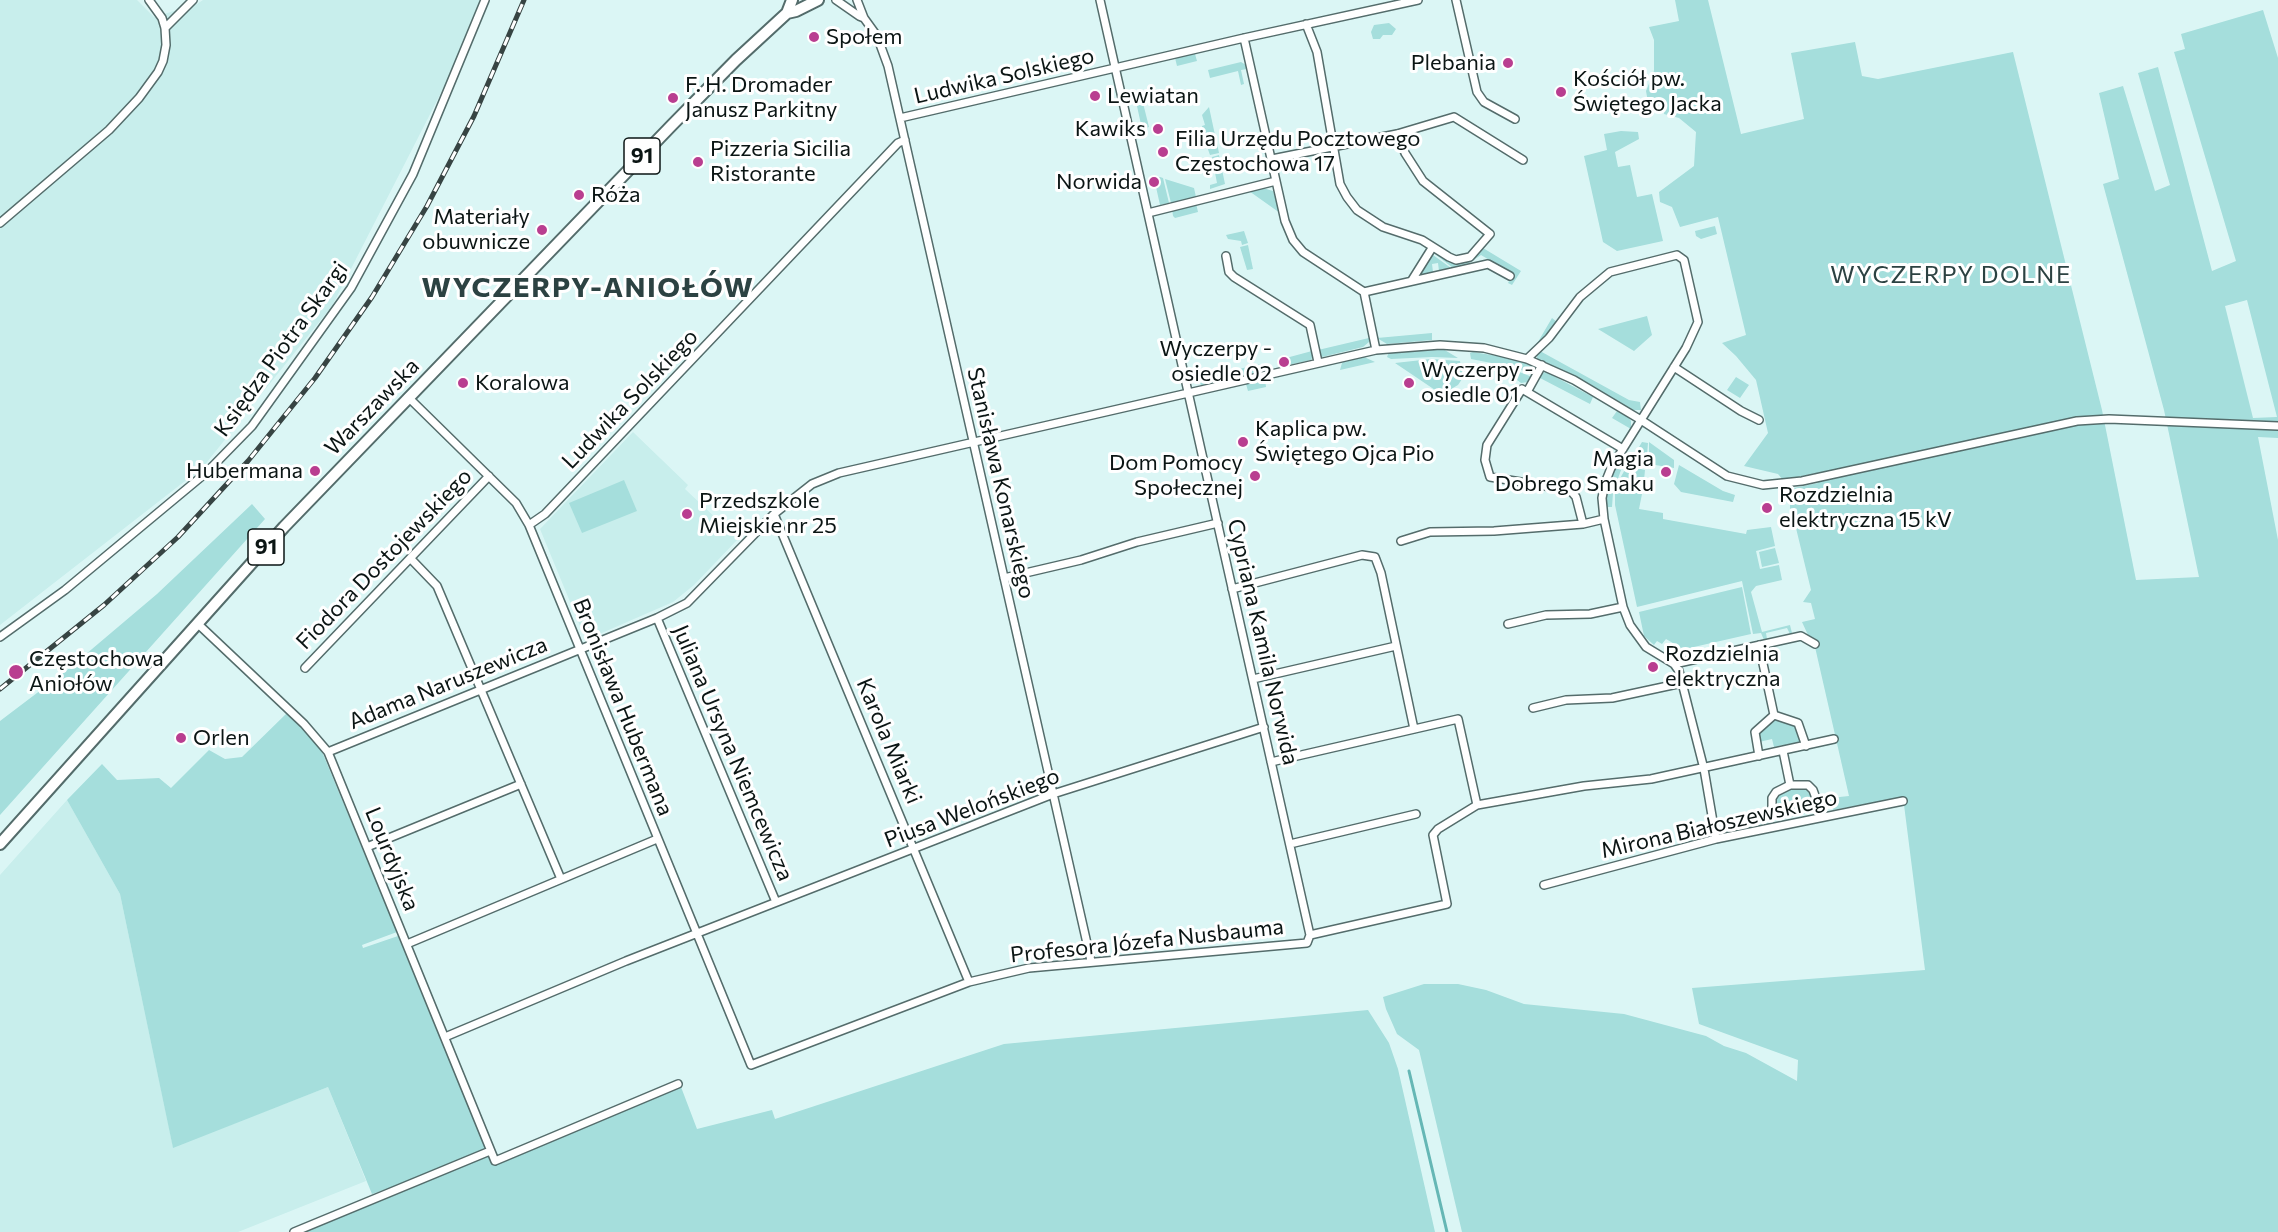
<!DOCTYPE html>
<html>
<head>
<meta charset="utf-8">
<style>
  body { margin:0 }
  canvas { display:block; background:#dbf6f5 }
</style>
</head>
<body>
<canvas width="2278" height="1232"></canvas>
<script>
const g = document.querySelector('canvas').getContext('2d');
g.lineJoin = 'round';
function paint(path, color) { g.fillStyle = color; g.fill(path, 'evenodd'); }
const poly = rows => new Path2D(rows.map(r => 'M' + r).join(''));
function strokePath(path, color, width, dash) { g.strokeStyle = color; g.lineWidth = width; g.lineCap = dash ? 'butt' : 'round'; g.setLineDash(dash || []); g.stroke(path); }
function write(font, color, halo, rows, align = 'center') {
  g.font = font + ' Commissioner,sans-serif'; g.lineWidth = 6; g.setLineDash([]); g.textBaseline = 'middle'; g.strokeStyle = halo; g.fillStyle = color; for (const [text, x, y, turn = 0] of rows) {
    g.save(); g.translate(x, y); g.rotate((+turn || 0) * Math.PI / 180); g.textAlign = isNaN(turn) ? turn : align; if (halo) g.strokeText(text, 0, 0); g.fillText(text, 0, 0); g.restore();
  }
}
paint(poly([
  [0,0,137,0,154,17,197,4,203,0,483,0,470,36,332,306,203,467,0,625],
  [633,432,688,485,685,489,738,539,694,585,673,602,588,639,585,638,540,529],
  [67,800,120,894,173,1147,328,1087,366,1181,238,1232,0,1232,0,875]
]), '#c8eeec');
paint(poly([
  [1675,0,1708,0,1741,134,1804,119,1791,53,1855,42,1862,76,1878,79,2013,52,2102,410,2136,580,2199,577,2164,410,2103,184,2119,179,2099,93,2123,86,2155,191,2170,185,2138,73,2158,67,2212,271,2236,261,2174,52,2185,49,2181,34,2263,10,2278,58,2278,438,2258,437,2278,540,2278,1232,1462,1232,1419,1050,1397,1034,1386,1009,1383,997,1424,984,1458,984,1486,990,1524,1004,1624,1014,1706,1036,1724,1046,1746,1053,1797,1081,1798,1060,1699,1024,1692,988,1925,970,1903,797,1833,810,1830,798,1849,796,1815,647,1818,642,1808,635,1802,622,1815,619,1811,603,1803,602,1811,590,1795,524,1797,523,1796,512,1790,512,1790,495,1794,488,1818,483,1816,473,1783,480,1778,474,1744,466,1768,433,1756,380,1736,356,1722,343,1746,335,1718,217,1680,227,1672,207,1660,202,1659,192,1694,166,1696,132,1679,118,1664,114,1665,107,1648,102,1646,91,1654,71,1654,40,1649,27,1679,21],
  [2247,300,2277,417,2253,418,2225,306],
  [1389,23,1396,29,1392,35,1383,35,1380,39,1373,39,1371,32,1374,25],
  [1195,54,1197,61,1177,66,1175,58],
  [1241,62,1246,65,1247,69,1241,70,1244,84,1241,85,1238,71,1210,78,1208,70],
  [1141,95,1149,127,1142,129,1135,97],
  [1209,107,1215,135,1204,138,1202,126,1205,125,1202,115],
  [1621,131,1638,132,1639,139,1615,152,1618,167,1630,165,1637,197,1652,194,1663,241,1617,251,1603,242,1584,156,1607,150,1604,134],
  [1216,138,1219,153,1210,155,1205,141],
  [1219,155,1225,184,1210,189,1210,185,1217,183,1212,157],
  [1160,177,1163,178,1169,203,1160,205,1154,178],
  [1165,179,1194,188,1196,197,1171,203],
  [1263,188,1273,191,1280,213,1249,191],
  [1196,203,1198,212,1175,218,1173,216,1172,209],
  [1715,226,1717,234,1701,239,1696,236,1695,231],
  [1244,231,1248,243,1242,245,1241,241,1228,239,1226,235],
  [1486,243,1483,248,1521,271,1512,285,1508,283,1513,274,1481,255,1466,265,1453,268,1435,254,1455,262],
  [1248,245,1253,269,1247,270,1240,247],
  [1433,255,1451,268,1439,271,1438,263,1432,264,1433,272,1420,276,1419,274],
  [1647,316,1652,335,1634,351,1598,329],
  [1552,318,1557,322,1547,336,1535,347],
  [1432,333,1432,340,1387,344,1377,338],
  [1369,338,1369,342,1363,347,1322,357,1320,355,1318,350],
  [1417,349,1443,349,1458,358,1432,357,1391,359,1387,357,1389,352],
  [1312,351,1313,356,1311,360,1288,365,1286,358],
  [1540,351,1629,400,1640,402,1641,410,1633,410,1578,378,1537,359,1537,354],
  [1473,352,1516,359,1534,366,1536,370,1533,375,1517,368,1471,359,1470,353],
  [1362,356,1375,362,1340,370,1342,363,1345,360],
  [1431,359,1460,361,1462,372,1462,379,1458,385,1446,392,1438,392,1395,363],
  [1261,364,1263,371,1201,386,1199,378],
  [1507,368,1517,371,1532,377,1528,382,1521,383,1507,372],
  [1546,372,1593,397,1590,404,1540,378,1542,373],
  [1736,377,1749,385,1740,398,1727,390],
  [1265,379,1266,387,1248,391,1246,384],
  [1617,411,1628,417,1631,421,1631,429,1612,418],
  [1642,442,1648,443,1646,467,1630,462],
  [1649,442,1674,460,1674,468,1649,464],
  [1679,465,1723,491,1735,495,1733,502,1681,492,1674,484],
  [1627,466,1645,470,1644,480,1634,477,1631,492,1642,494,1639,509,1663,513,1663,519,1746,534,1747,530,1771,527,1775,546,1756,551,1760,569,1779,565,1782,580,1756,586,1751,592,1762,632,1790,625,1792,633,1790,634,1787,628,1766,633,1767,639,1764,640,1761,633,1753,634,1742,581,1637,607,1615,505,1615,494,1618,482],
  [1615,468,1621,470,1613,493,1612,507,1606,507,1606,494],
  [624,480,637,511,582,533,569,503],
  [252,504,265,519,0,815,0,721,66,671,157,594],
  [1775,548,1779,563,1762,567,1759,552],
  [1742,587,1751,634,1685,649,1677,652,1678,646,1666,639,1662,644,1657,641,1654,645,1644,636,1639,612],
  [287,713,315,741,323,754,397,932,362,945,363,948,398,936,492,1165,681,1087,697,1129,772,1110,775,1119,1004,1044,1368,1010,1389,1043,1398,1069,1435,1232,305,1232,343,1214,400,1193,398,1185,372,1194,328,1087,173,1148,120,894,67,800,102,764,117,780,159,778,171,788,209,750,225,759,242,757],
  [1775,718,1796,725,1800,738,1799,742,1784,747,1783,745,1774,747,1772,739,1759,742,1757,736,1760,730],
  [1803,788,1808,790,1812,798,1812,804,1807,809,1810,813,1781,819,1782,814,1774,808,1774,799,1777,795,1790,789]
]), '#a5dedc');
strokePath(poly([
  [1409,1071,1447,1232]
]), '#65b7b5', 3);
const street = poly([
  [836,0,859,16,864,18],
  [857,0,864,18,877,36,888,66,1091,961],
  [1456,0,1477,92,1484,102,1515,119],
  [1306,24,1317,52,1340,184,1347,197,1357,210,1383,227,1422,240,1449,257,1456,260,1470,257,1490,234,1423,181,1405,153,1397,134],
  [165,28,193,0],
  [900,118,1244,38,1418,0],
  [1272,159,1397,134,1454,117,1523,160],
  [1276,181,1285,221,1293,240,1303,252,1364,292,1376,350],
  [1148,213,1276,181,1244,38],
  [0,223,109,130,139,98,158,72,163,61,166,45,165,28,162,18,149,0],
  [1226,256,1229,272,1234,277,1310,325,1318,362],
  [1412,280,1432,248],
  [1364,292,1488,264,1510,276],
  [1527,359,1549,338,1580,297,1610,272,1677,255,1684,260,1698,322,1686,348,1611,468,1605,483,1602,498,1604,519,1623,607,1630,625,1646,647,1674,664,1679,671,1704,769,1716,839],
  [1674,367,1741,411,1759,420],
  [1527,392,1542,365],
  [408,397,516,503,529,525,751,1065,969,982,1029,968,1307,943,1310,935,1100,0],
  [774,514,969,982],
  [1583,524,1576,497,1570,490,1490,477,1485,460,1487,445,1522,389,1623,449],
  [529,525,545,514,898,143,905,140],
  [1401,541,1430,532,1494,531,1583,524,1604,519],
  [411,559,437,586,561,879],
  [1004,578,1081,560,1137,542,1218,523],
  [1232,589,1362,555,1375,557,1381,573,1414,729],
  [657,618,776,902],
  [197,623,304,724,328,752,495,1161,678,1084],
  [1508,624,1546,615,1590,614,1623,607],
  [0,637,65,590,207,472,252,426,351,288,413,174,485,0],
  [1759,645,1774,715],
  [1674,664,1801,636,1815,644],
  [305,668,489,476],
  [1253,679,1396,646],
  [1533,708,1566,700,1612,698,1682,683],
  [328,752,657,618,687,603,774,514,812,484,839,473,1376,350,1440,345,1484,348,1527,359,1574,380,1641,420,1727,476,1763,485,1802,481,2077,421,2109,419,2278,426],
  [1759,756,1755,732,1774,715,1798,723,1806,746],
  [1271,762,1458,719,1477,805],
  [1790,785,1808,785,1813,790,1817,801],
  [1772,810,1772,798,1776,792,1790,785,1783,751],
  [1290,844,1416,814],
  [367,847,521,784],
  [1544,885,1716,839,1903,801],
  [1310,935,1447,904,1433,835,1438,829,1477,805,1584,786,1651,779,1834,739],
  [407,944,657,839],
  [445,1037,626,961,1053,794,1264,727],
  [294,1232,490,1151]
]);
const primary = poly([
  [787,13,796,11,818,0],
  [0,844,284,527,672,125,736,60,787,13,792,0]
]);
strokePath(street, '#546c6b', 10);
strokePath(primary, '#546c6b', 14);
strokePath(street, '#fff', 7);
strokePath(primary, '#fff', 10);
const rail = poly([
  [0,689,104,605,178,537,248,461,315,378,372,297,427,206,474,116,524,0]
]);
strokePath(rail, '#374443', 5);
strokePath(rail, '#fff', 3, [9]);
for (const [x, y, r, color] of [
  [814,37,6,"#b93e90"],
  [1508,63,6,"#b93e90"],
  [1561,92,6,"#b93e90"],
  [1095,96,6,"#b93e90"],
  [673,98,6,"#b93e90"],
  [1158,129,6,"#b93e90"],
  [1163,152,6,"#b93e90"],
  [698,162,6,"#b93e90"],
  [1154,182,6,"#b93e90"],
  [579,195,6,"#b93e90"],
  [542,230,6,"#b93e90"],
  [1284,362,6,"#b93e90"],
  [463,383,6,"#b93e90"],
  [1409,383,6,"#b93e90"],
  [1243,442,6,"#b93e90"],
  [315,471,6,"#b93e90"],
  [1666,472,6,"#b93e90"],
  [1255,476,6,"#b93e90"],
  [1767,508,6,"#b93e90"],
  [687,514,6,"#b93e90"],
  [1653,667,6,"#b93e90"],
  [16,672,8,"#b93e90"],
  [181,738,6,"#b93e90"]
]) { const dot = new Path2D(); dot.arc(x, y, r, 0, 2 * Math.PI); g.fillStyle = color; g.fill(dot); strokePath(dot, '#fff', 2); }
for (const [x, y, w] of [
  [642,156,36],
  [266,547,36]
]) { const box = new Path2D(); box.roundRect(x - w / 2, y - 18, w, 36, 4.5); g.fillStyle = '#fff'; g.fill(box); strokePath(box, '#0b1514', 1.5); }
write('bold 21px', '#0b1514', null, [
  ["91",642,156],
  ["91",266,547]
]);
write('22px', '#0b1514', '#fff', [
  ["Społem",826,37],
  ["Plebania",1496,63,"right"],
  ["Kościół pw.",1573,79],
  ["Świętego Jacka",1573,104],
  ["F. H. Dromader",685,85],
  ["Janusz Parkitny",685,110],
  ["Lewiatan",1107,96],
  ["Kawiks",1146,129,"right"],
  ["Filia Urzędu Pocztowego",1175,139],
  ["Częstochowa 17",1175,164],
  ["Pizzeria Sicilia",710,149],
  ["Ristorante",710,174],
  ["Norwida",1142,182,"right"],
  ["Róża",591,195],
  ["Materiały",530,217,"right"],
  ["obuwnicze",530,242,"right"],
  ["Wyczerpy -",1272,349,"right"],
  ["osiedle 02",1272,374,"right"],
  ["Wyczerpy -",1421,370],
  ["osiedle 01",1421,395],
  ["Koralowa",475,383],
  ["Kaplica pw.",1255,429],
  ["Świętego Ojca Pio",1255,454],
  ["Magia",1654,459,"right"],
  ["Dobrego Smaku",1654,484,"right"],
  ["Dom Pomocy",1243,463,"right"],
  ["Społecznej",1243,488,"right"],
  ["Hubermana",303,471,"right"],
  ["Rozdzielnia",1779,495],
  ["elektryczna 15 kV",1779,520],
  ["Przedszkole",699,501],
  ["Miejskie nr 25",699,526],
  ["Rozdzielnia",1665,654],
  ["elektryczna",1665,679],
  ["Częstochowa",29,659],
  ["Aniołów",29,684],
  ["Orlen",193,738]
], 'left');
write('22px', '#0b1514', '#fff', [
  ["Ludwika Solskiego",1004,76,-13],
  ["Księdza Piotra Skargi",281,349,-54],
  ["Ludwika Solskiego",630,399,-46],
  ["Warszawska",372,407,-46],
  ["Stanisława Konarskiego",1001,483,77],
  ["Fiodora Dostojewskiego",384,559,-46],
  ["Cypriana Kamila Norwida",1263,642,77],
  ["Adama Naruszewicza",448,683,-22],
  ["Bronisława Hubermana",623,707,68],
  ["Karola Miarki",889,741,67],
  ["Juliana Ursyna Niemcewicza",733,753,67],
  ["Piusa Welońskiego",972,808,-21],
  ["Mirona Białoszewskiego",1719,824,-13],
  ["Lourdyjska",392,859,68],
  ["Profesora Józefa Nusbauma",1147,941,-6]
]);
g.letterSpacing = '1.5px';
write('24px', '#2c4242', '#fff', [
  ["WYCZERPY DOLNE",1951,275]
]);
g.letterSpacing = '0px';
g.letterSpacing = '1.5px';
write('bold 28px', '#2c4242', '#fff', [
  ["WYCZERPY-ANIOŁÓW",588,288]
]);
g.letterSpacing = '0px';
</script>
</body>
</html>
